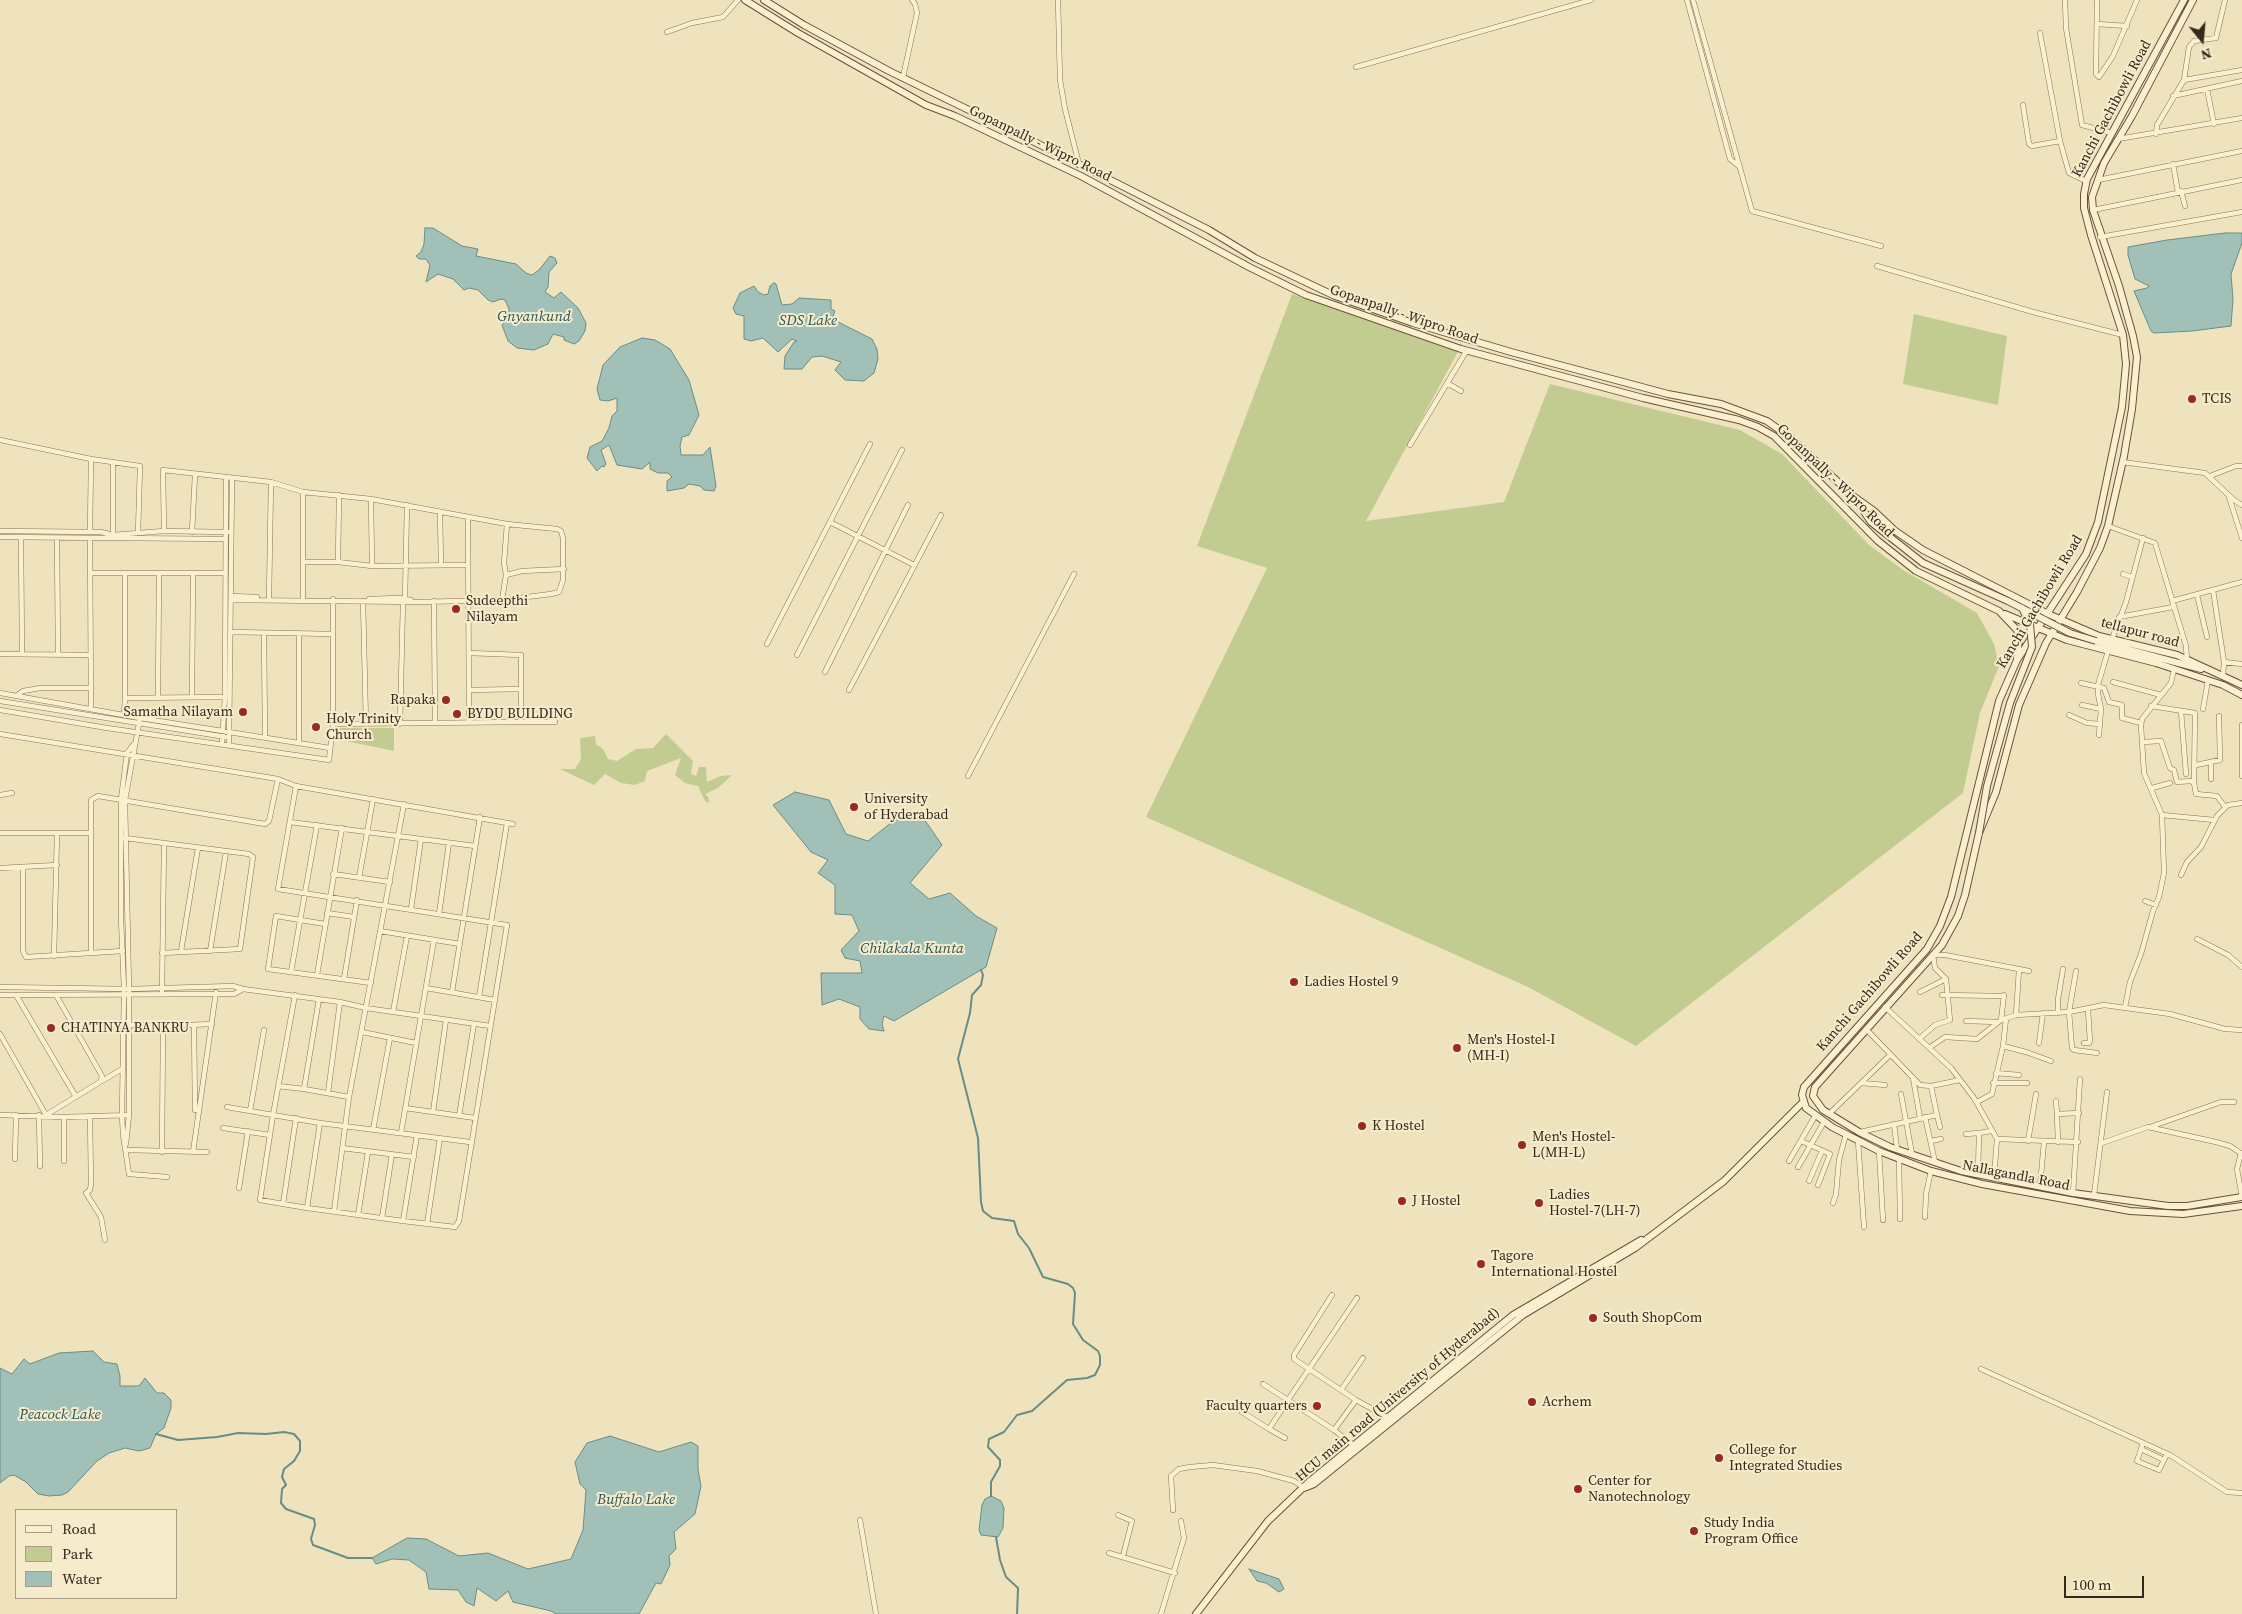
<!DOCTYPE html>
<html>
<head>
<meta charset="utf-8">
<style>
  body { margin:0 }
  #map { position:relative; width:2242px; height:1614px; overflow:hidden; background:#efe3bd; font-family:"Source Serif 4",serif }
  canvas { display:block }
  .legend { position:absolute; left:15px; top:1509px; width:162px; height:90px; box-sizing:border-box; background:#f6eccc; border:1px solid #a99e85; margin:0; padding:6px 9px; list-style:none; font-size:15px; color:#35291b }
  .legend li { display:flex; align-items:center; gap:10px; height:25px }
  .legend b { width:25px; border:1px solid #a99e85 }
  .north { position:absolute; left:2177px; top:15px; width:50px; height:50px; -webkit-text-stroke:4px #f6eccc; paint-order:stroke; rotate:163deg; font-size:14px; font-weight:700; line-height:20px; text-align:center; color:#35291b }
  .north::after { content:''; display:block; margin:auto; width:18px; height:22px; background:#35291b; clip-path:polygon(50% 0,100% 100%,50% 72%,0 100%) }
  .scale { position:absolute; left:2064px; top:1576px; width:80px; height:22px; box-sizing:border-box; border:2px solid #35291b; border-top:0; padding-left:6px; font-size:15px; line-height:18px; white-space:nowrap; color:#35291b; -webkit-text-stroke:4px #f6eccc; paint-order:stroke }
</style>
</head>
<body>
<div id="map">
<canvas width="2242" height="1614"></canvas>
<ul class="legend">
<li><b style="height:6px;background:#faf0d0"></b>Road</li>
<li><b style="height:14px;background:#c2cc91"></b>Park</li>
<li><b style="height:14px;background:#a1c0b8"></b>Water</li>
</ul>
<div class="north">N</div>
<div class="scale">100 m</div>
</div>
<script>
const g = document.querySelector('canvas').getContext('2d');
g.lineJoin = 'round';
function paint(path, color) { g.fillStyle = color; g.fill(path, 'evenodd'); }
const poly = rows => new Path2D(rows.map(r => 'M' + r).join(''));
function strokePath(path, color, width, dash) { g.strokeStyle = color; g.lineWidth = width; g.lineCap = dash ? 'butt' : 'round'; g.setLineDash(dash || []); g.stroke(path); }
function write(font, color, halo, rows, align = 'center') {
  g.font = font + ' "Source Serif 4",serif'; g.lineWidth = 4; g.setLineDash([]); g.textBaseline = 'middle'; g.strokeStyle = halo; g.fillStyle = color; for (const [text, x, y, turn = 0] of rows) {
    g.save(); g.translate(x, y); g.rotate((+turn || 0) * Math.PI / 180); g.textAlign = isNaN(turn) ? turn : align; if (halo) g.strokeText(text, 0, 0); g.fillText(text, 0, 0); g.restore();
  }
}
paint(poly([
  [1292,294,1459,350,1366,521,1504,502,1550,384,1740,430,1782,454,1869,545,1903,570,1977,613,1994,644,1999,666,1980,713,1963,793,1636,1046,1528,987,1146,817,1267,568,1197,546],
  [1914,314,2007,336,1998,405,1903,384],
  [336,728,394,728,394,751,336,739],
  [666,734,693,761,691,774,696,776,699,767,706,767,707,782,721,776,732,775,718,788,705,794,709,798,709,803,705,801,698,786,685,783,675,775,681,758,647,771,645,781,635,785,621,783,605,774,594,785,560,769,575,769,581,759,580,738,595,736,596,744,603,749,608,759,617,761,636,749,653,748]
]), '#c2cc91');
const water = poly([
  [425,228,433,228,462,246,478,249,476,256,516,264,526,273,532,275,539,270,550,256,555,258,557,263,549,272,548,287,545,292,554,298,561,292,578,308,586,323,585,331,579,341,574,344,564,340,564,337,553,334,548,344,534,350,517,348,508,341,502,325,508,319,509,309,505,300,501,299,493,302,488,300,478,290,469,288,464,290,453,279,438,274,426,282,430,265,426,259,419,259,416,256,421,252,424,244,425,228],
  [2225,233,2242,233,2242,243,2231,274,2233,299,2231,326,2192,331,2154,333,2151,331,2134,291,2147,288,2149,286,2135,279,2128,255,2128,247,2167,240,2225,233],
  [774,283,776,284,782,305,792,304,799,298,831,300,831,309,835,311,832,319,872,339,877,349,878,359,874,373,864,381,845,380,835,370,841,362,822,356,812,357,802,369,784,369,785,356,794,342,797,341,792,339,778,352,763,338,751,341,744,339,744,316,736,314,733,308,740,293,754,286,758,292,764,295,768,294,770,286,774,283],
  [642,338,655,340,670,349,689,380,699,415,689,435,682,437,680,446,681,455,703,455,710,447,716,486,714,491,704,490,700,486,689,484,684,488,667,491,667,481,672,477,668,473,658,473,650,469,650,462,642,469,617,465,609,445,601,450,606,464,604,467,602,466,597,471,587,458,590,447,602,441,609,428,612,416,617,411,617,398,608,401,600,400,597,389,603,365,620,347,642,338],
  [795,792,829,800,846,834,868,841,901,815,924,819,942,845,910,883,929,899,950,893,976,916,997,928,986,967,894,1021,884,1016,882,1024,884,1031,869,1029,860,1019,860,1007,839,999,822,1005,821,973,862,973,860,961,845,958,841,950,859,931,852,915,835,914,835,885,818,873,828,860,811,852,773,805,795,792],
  [93,1351,104,1362,117,1364,120,1376,120,1386,139,1386,145,1378,157,1393,164,1393,171,1400,171,1408,164,1428,156,1434,150,1448,139,1451,125,1448,109,1453,97,1461,68,1492,62,1495,49,1496,38,1494,26,1482,14,1475,9,1476,0,1483,0,1368,12,1374,24,1359,30,1364,59,1353,93,1351],
  [610,1436,659,1452,691,1442,698,1446,698,1469,701,1486,695,1514,674,1532,676,1549,669,1556,670,1565,661,1584,656,1583,639,1614,556,1614,551,1611,513,1602,508,1591,496,1601,477,1588,474,1606,466,1602,458,1590,429,1589,426,1572,409,1560,392,1559,376,1564,372,1558,407,1538,426,1539,459,1556,488,1553,528,1569,571,1559,583,1530,586,1490,580,1484,575,1462,587,1443,610,1436],
  [991,1496,1001,1501,1004,1508,1003,1528,998,1537,981,1535,979,1530,982,1505,985,1499,991,1496],
  [1249,1569,1279,1579,1284,1589,1279,1592,1266,1583,1257,1581,1249,1569]
]);
paint(water, '#a1c0b8');
strokePath(water, '#688d86', 1);
strokePath(poly([
  [981,970,983,975,981,985,972,995,970,1013,958,1059,978,1138,981,1202,983,1211,992,1218,1014,1221,1018,1234,1029,1248,1043,1277,1068,1284,1073,1288,1075,1293,1073,1324,1083,1340,1098,1351,1100,1356,1100,1365,1095,1375,1087,1378,1067,1380,1032,1411,1017,1415,1004,1432,989,1439,988,1447,1000,1460,1000,1466,991,1482,991,1496],
  [156,1434,178,1440,217,1437,238,1433,266,1434,284,1432,294,1434,300,1441,300,1451,294,1461,284,1469,282,1477,286,1485,282,1489,281,1503,286,1509,314,1519,315,1525,311,1539,313,1545,348,1558,372,1558],
  [996,1537,1000,1560,1006,1577,1018,1588,1017,1614]
]), '#688d86', 2);
const street = poly([
  [1058,0,1060,80,1065,109,1079,164],
  [1687,0,1730,159,1740,167],
  [1693,0,1752,211,1881,246],
  [2065,0,2066,28,2082,125,2112,133],
  [2097,0,2096,74,2099,77,2113,56,2137,0],
  [2097,24,2127,26],
  [667,32,692,23,723,17,738,0],
  [2040,33,2060,141,2069,173,2086,181],
  [1356,67,1591,0],
  [903,77,917,13,915,4,912,0],
  [2184,80,2242,70],
  [2207,89,2214,124],
  [2173,96,2242,81],
  [2023,105,2029,144,2032,146,2060,141],
  [2156,134,2157,125,2184,80,2189,47,2194,41,2216,38,2225,0],
  [2118,139,2242,118],
  [2173,164,2178,192],
  [2098,180,2242,151],
  [2181,191,2185,206],
  [2093,210,2242,180],
  [2100,237,2242,212],
  [1877,266,2033,312,2123,335],
  [1447,383,1461,391],
  [0,440,91,459,140,466,138,533],
  [1410,445,1467,350],
  [2122,462,2205,473,2234,500,2242,505],
  [2210,476,2236,466,2242,466],
  [303,492,303,598],
  [2229,497,2242,538],
  [371,499,372,566],
  [440,512,441,565],
  [468,517,469,723],
  [830,522,914,565],
  [2108,526,2155,543,2186,646,2187,660],
  [0,531,101,532,113,535,164,531,228,532],
  [164,531,163,470,271,482,303,492,371,499,507,524,557,529,561,531,563,538,563,580,559,592,551,594,502,600,420,602,232,600],
  [90,532,91,459],
  [192,532,195,475],
  [113,535,113,462],
  [0,537,226,539],
  [21,538,22,654],
  [57,539,58,655],
  [90,539,91,708],
  [304,562,338,562,372,566,468,565],
  [338,562,339,495],
  [90,573,225,573],
  [125,573,125,698,225,697],
  [2123,574,2132,577],
  [506,575,522,571,564,569],
  [2213,590,2224,662,2223,676],
  [2197,595,2207,637],
  [232,596,257,597],
  [269,598,271,482],
  [369,599,399,598,411,600],
  [405,599,407,505],
  [502,600,506,575,504,563,507,524],
  [363,601,366,724],
  [434,601,435,723],
  [2172,601,2242,582],
  [2119,617,2173,607],
  [231,632,333,634],
  [264,634,265,737],
  [299,634,299,743],
  [2112,639,2126,602,2143,538],
  [767,644,870,444],
  [0,654,90,655],
  [797,655,902,450],
  [2224,662,2242,664],
  [2174,669,2171,683,2142,719,2141,726,2144,773,2162,815,2214,820],
  [825,672,908,505],
  [2113,682,2161,695],
  [2081,683,2104,688,2109,702,2122,705,2122,718,2141,723],
  [469,690,521,689],
  [849,690,941,515],
  [0,693,140,718,330,748],
  [16,696,23,691,40,688,90,688],
  [158,697,159,573],
  [192,697,193,574],
  [0,701,226,737],
  [2082,705,2101,709],
  [2151,706,2195,713,2194,783],
  [2203,709,2208,680],
  [0,710,107,728,329,760,333,724,333,599],
  [2181,711,2186,774],
  [124,714,125,698],
  [2069,715,2087,723,2100,724],
  [521,722,555,722],
  [333,724,521,722,521,655,469,653],
  [400,724,403,602],
  [2242,725,2242,776],
  [0,734,278,779,296,786,278,889,507,925,459,1221,455,1227,403,1221,417,1135],
  [2099,735,2101,709,2098,694,2098,685,2108,651],
  [2142,742,2161,741,2170,768,2174,770,2177,782,2191,781,2194,783,2196,794,2217,796,2225,807],
  [134,744,127,753,121,799,121,918,124,989,122,1115,123,1135,129,1174,167,1177],
  [222,744,225,697,226,478],
  [229,745,232,479],
  [2211,764,2211,779],
  [2196,765,2220,760,2219,716],
  [968,776,1074,574],
  [296,786,513,824],
  [2152,788,2170,783],
  [0,795,12,793],
  [290,822,475,846],
  [0,833,90,833],
  [125,838,249,854,253,857,240,949,162,953],
  [23,867,23,951,26,957,123,951],
  [0,868,57,865],
  [333,874,390,882],
  [2181,875,2187,862,2201,847,2217,816,2228,805,2242,803],
  [359,878,373,799],
  [2145,901,2156,905],
  [411,909,421,839],
  [327,913,354,917],
  [439,914,449,843],
  [325,924,276,916,268,969,371,983],
  [380,931,460,944],
  [2197,939,2228,955,2242,967],
  [181,951,198,848],
  [210,951,226,852],
  [91,952,91,800,98,796,265,824,269,821,278,779],
  [54,956,57,834],
  [2076,971,2069,1012,2072,1048,2074,1050,2097,1053],
  [291,972,317,825],
  [317,975,342,828],
  [344,979,357,900],
  [0,987,129,989,233,986,243,989,340,1002,366,1008,490,1026],
  [426,988,495,1000],
  [162,992,164,843],
  [452,992,480,817],
  [1920,992,1946,979],
  [0,995,234,994,243,989],
  [16,995,76,1097],
  [1942,995,2003,996],
  [479,997,507,823],
  [1885,1007,1951,1068,1974,1098,1997,1139,1994,1177],
  [2125,1007,2130,982,2141,954,2153,911,2159,897,2164,873,2162,815],
  [393,1012,407,936],
  [2058,1013,2058,999,2063,969],
  [2016,1015,2019,970],
  [2001,1020,2004,995],
  [1966,1021,1998,1022],
  [126,1025,163,1026,212,1024],
  [194,1025,195,1110],
  [1866,1029,1920,1085,1931,1086,1960,1080],
  [362,1032,416,1043],
  [0,1034,46,1115,100,1082,102,1076,56,995],
  [1919,1039,1935,1025,1950,1020,1946,979,1935,968,1933,955,1945,955,2029,971],
  [2039,1043,2043,1013],
  [2084,1043,2089,1043,2090,1041,2088,1010],
  [2003,1046,2026,1052,2051,1061],
  [1929,1048,1945,1037,1977,1039,2001,1020,2016,1015,2069,1012,2104,1005,2170,1014,2225,1029,2242,1030],
  [1996,1073,2019,1075],
  [1913,1078,1920,1118],
  [102,1081,122,1069],
  [1861,1083,1885,1085],
  [1993,1083,2027,1083],
  [278,1086,304,1089,319,999],
  [1931,1086,1937,1115],
  [304,1089,349,1097,404,804],
  [328,1093,340,1002],
  [1901,1094,1912,1154],
  [2056,1101,2057,1114],
  [1977,1102,1992,1094,2003,1046,2006,1019],
  [227,1107,273,1115,295,995],
  [405,1108,475,1118],
  [250,1111,264,1030],
  [433,1112,446,1020],
  [1829,1114,1890,1055],
  [0,1115,64,1117,129,1115],
  [39,1115,40,1166],
  [459,1116,474,1024],
  [90,1117,91,1184,90,1190,86,1193,101,1217,105,1240],
  [1925,1117,1935,1162],
  [320,1123,273,1115,260,1200,307,1208,320,1123,470,1142],
  [1894,1124,1897,1149],
  [2150,1127,2221,1102,2234,1102],
  [223,1128,270,1135],
  [373,1130,390,1038],
  [1860,1132,1937,1115,1940,1127],
  [401,1133,434,940],
  [1966,1134,1979,1133],
  [1997,1139,2078,1142],
  [1801,1141,1830,1154,1818,1185],
  [1858,1141,1864,1227],
  [1931,1141,1941,1139],
  [2028,1141,2036,1094],
  [2058,1142,2057,1114,2079,1113],
  [2102,1143,2148,1127,2216,1142,2230,1146,2242,1154],
  [126,1144,129,1115,129,989,125,800,140,718],
  [342,1148,414,1157],
  [127,1150,207,1152],
  [1879,1151,1883,1220],
  [162,1152,163,1026],
  [193,1152,216,992],
  [2241,1153,2237,1169,2242,1197],
  [15,1159,16,1115],
  [1899,1159,1900,1219],
  [64,1161,64,1117],
  [1789,1161,1815,1116],
  [1798,1167,1824,1122],
  [1978,1173,1979,1133,1991,1131],
  [1809,1181,1822,1151],
  [2040,1186,2044,1142],
  [239,1188,248,1131],
  [2073,1193,2080,1079],
  [2094,1195,2107,1092],
  [1833,1203,1836,1194,1839,1160,1846,1134],
  [283,1204,296,1118],
  [307,1208,403,1221],
  [334,1211,349,1097],
  [358,1215,368,1152],
  [1925,1217,1926,1194,1931,1171],
  [382,1218,392,1154],
  [427,1224,440,1138],
  [1332,1295,1294,1355,1294,1359,1356,1400,1387,1417],
  [1981,1369,2170,1455,2227,1492,2242,1493],
  [1263,1384,1288,1400,1269,1429,1285,1438],
  [1341,1390,1363,1358],
  [1242,1412,1269,1429],
  [1334,1430,1356,1400],
  [2143,1443,2137,1461,2159,1470,2167,1454],
  [1356,1447,1334,1430,1288,1400,1357,1298],
  [2141,1449,2164,1460],
  [1173,1510,1171,1476,1179,1469,1190,1467,1213,1465,1257,1471,1294,1481,1304,1488],
  [1118,1515,1132,1521,1123,1556],
  [860,1520,876,1614],
  [1109,1553,1175,1573],
  [1161,1614,1184,1538,1181,1521]
]);
const secondary = poly([
  [745,0,798,33,926,105,955,116,1081,176,1251,268,1306,295,1461,349,1643,398,1739,420,1758,427,1774,436,1878,541,1916,571,1999,611,2017,630,2019,638,2017,658],
  [764,0,804,25,889,71,1063,156,1209,230,1255,258,1335,296,1413,323,1511,352,1668,394,1721,404,1767,421,1791,438,1853,496,1874,511,1894,530,1923,550,2048,614,2099,636,2177,655,2242,685],
  [2184,0,2087,179,2084,194,2084,208,2091,235,2123,335,2126,364,2122,407,2098,522,2086,554,2017,660,1999,701,1951,897,1940,926,1927,949,1804,1087,1802,1095,1806,1108,1832,1127,1879,1151,1931,1171,1982,1184,2130,1211,2183,1214,2242,1206],
  [2193,0,2132,116,2104,163,2092,197,2093,210,2119,286,2133,336,2137,357,2132,409,2124,456,2108,526,2100,548,2077,592,2046,643,2019,705,1996,792,1979,833,1965,895,1958,916,1942,945,1815,1087,1813,1096,1823,1110,1859,1132,1890,1147,1961,1171,2073,1193,2168,1206,2187,1206,2242,1197],
  [1857,501,1871,522,1923,563],
  [2005,614,2067,640,2156,663,2223,685,2242,695],
  [2096,641,2201,669],
  [1304,1488,1314,1484,1523,1315,1635,1248,1724,1181,1803,1102],
  [1196,1614,1268,1521,1310,1481,1513,1315,1641,1240]
]);
strokePath(street, '#877356', 5.5);
strokePath(secondary, '#685339', 8);
strokePath(street, '#faf0d0', 4.5);
strokePath(secondary, '#faf0d0', 6);
const secondaryBridge = poly([
  [1923,563,2008,601,2070,633,2096,641],
  [1979,833,1987,786,2010,703,2032,647,2030,624,2022,608]
]);
strokePath(secondaryBridge, '#685339', 8, []);
strokePath(secondaryBridge, '#faf0d0', 6);
for (const [x, y, r, color] of [
  [2192,399,5,"#972a24"],
  [456,609,5,"#972a24"],
  [446,700,5,"#972a24"],
  [243,712,5,"#972a24"],
  [457,714,5,"#972a24"],
  [316,727,5,"#972a24"],
  [854,807,5,"#972a24"],
  [1294,982,5,"#972a24"],
  [51,1028,5,"#972a24"],
  [1457,1048,5,"#972a24"],
  [1362,1126,5,"#972a24"],
  [1522,1145,5,"#972a24"],
  [1402,1201,5,"#972a24"],
  [1539,1203,5,"#972a24"],
  [1481,1264,5,"#972a24"],
  [1593,1318,5,"#972a24"],
  [1532,1402,5,"#972a24"],
  [1317,1406,5,"#972a24"],
  [1719,1458,5,"#972a24"],
  [1578,1489,5,"#972a24"],
  [1694,1531,5,"#972a24"]
]) { const dot = new Path2D(); dot.arc(x, y, r, 0, 2 * Math.PI); g.fillStyle = color; g.fill(dot); strokePath(dot, '#f6eccc', 2); }
write('14px', '#35291b', '#f6eccc', [
  ["Kanchi Gachibowli Road",2112,109,-62],
  ["Gopanpally - Wipro Road",1040,144,26],
  ["Gopanpally - Wipro Road",1404,315,19],
  ["Gopanpally - Wipro Road",1835,481,44],
  ["Kanchi Gachibowli Road",2040,602,-59],
  ["tellapur road",2140,633,15],
  ["Kanchi Gachibowli Road",1870,992,-49],
  ["Nallagandla Road",2016,1176,11],
  ["HCU main road (University of Hyderabad)",1398,1395,-40]
]);
write('14px', '#35291b', '#f6eccc', [
  ["TCIS",2202,399],
  ["Sudeepthi",466,601],
  ["Nilayam",466,617],
  ["Rapaka",436,700,"right"],
  ["Samatha Nilayam",233,712,"right"],
  ["BYDU BUILDING",467,714],
  ["Holy Trinity",326,719],
  ["Church",326,735],
  ["University",864,799],
  ["of Hyderabad",864,815],
  ["Ladies Hostel 9",1304,982],
  ["CHATINYA BANKRU",61,1028],
  ["Men's Hostel-I",1467,1040],
  ["(MH-I)",1467,1056],
  ["K Hostel",1372,1126],
  ["Men's Hostel-",1532,1137],
  ["L(MH-L)",1532,1153],
  ["Ladies",1549,1195],
  ["Hostel-7(LH-7)",1549,1211],
  ["J Hostel",1412,1201],
  ["Tagore",1491,1256],
  ["International Hostel",1491,1272],
  ["South ShopCom",1603,1318],
  ["Acrhem",1542,1402],
  ["Faculty quarters",1307,1406,"right"],
  ["College for",1729,1450],
  ["Integrated Studies",1729,1466],
  ["Center for",1588,1481],
  ["Nanotechnology",1588,1497],
  ["Study India",1704,1523],
  ["Program Office",1704,1539]
], 'left');
write('italic 15px', '#2a5656', '#f6eccc', [
  ["Gnyankund",534,317],
  ["SDS Lake",808,321],
  ["Chilakala Kunta",912,949],
  ["Peacock Lake",60,1415],
  ["Buffalo Lake",636,1500]
]);
</script>
</body>
</html>
